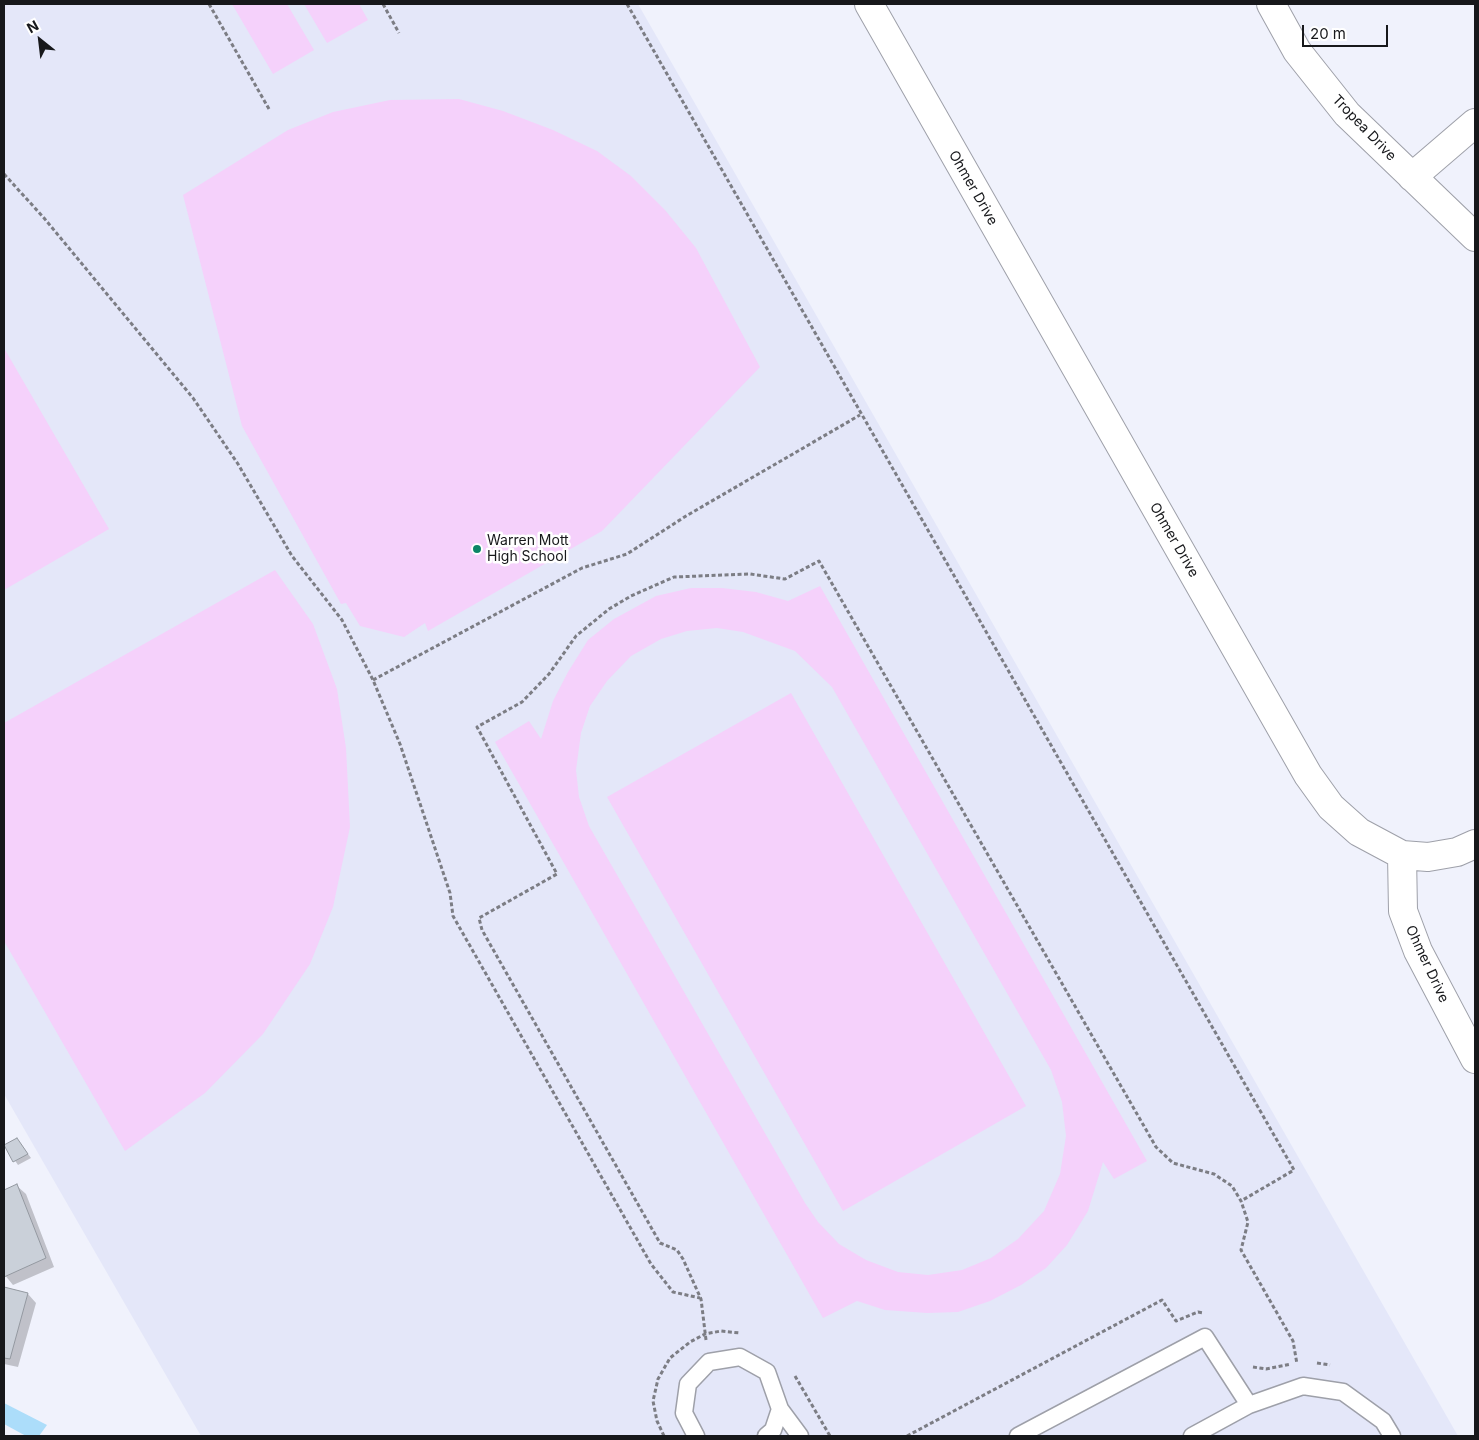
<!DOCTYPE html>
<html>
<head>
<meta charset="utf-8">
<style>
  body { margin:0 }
  #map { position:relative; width:1479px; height:1440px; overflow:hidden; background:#f0f2fc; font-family:Inter,sans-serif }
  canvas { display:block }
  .frame { position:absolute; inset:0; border:5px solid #17181b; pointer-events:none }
  .north { position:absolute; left:15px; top:15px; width:50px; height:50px; -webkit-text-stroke:4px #fff; paint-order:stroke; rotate:331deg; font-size:14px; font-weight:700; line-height:20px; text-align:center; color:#17181b }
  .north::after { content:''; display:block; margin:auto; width:18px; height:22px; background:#17181b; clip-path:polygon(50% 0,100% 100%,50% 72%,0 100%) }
  .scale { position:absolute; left:1302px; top:25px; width:86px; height:22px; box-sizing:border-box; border:2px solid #17181b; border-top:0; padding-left:6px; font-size:15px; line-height:18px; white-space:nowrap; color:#17181b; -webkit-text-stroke:4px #fff; paint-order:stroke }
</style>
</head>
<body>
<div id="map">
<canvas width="1479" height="1440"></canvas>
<div class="frame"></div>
<div class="north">N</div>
<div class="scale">20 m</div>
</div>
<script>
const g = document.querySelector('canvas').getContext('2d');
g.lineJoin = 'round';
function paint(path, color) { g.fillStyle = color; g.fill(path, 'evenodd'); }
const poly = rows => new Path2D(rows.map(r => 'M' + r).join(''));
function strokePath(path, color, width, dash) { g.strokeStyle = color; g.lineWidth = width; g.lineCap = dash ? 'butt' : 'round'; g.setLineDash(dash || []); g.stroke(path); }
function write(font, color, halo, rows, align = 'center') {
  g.font = font + ' Inter,sans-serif'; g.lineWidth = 5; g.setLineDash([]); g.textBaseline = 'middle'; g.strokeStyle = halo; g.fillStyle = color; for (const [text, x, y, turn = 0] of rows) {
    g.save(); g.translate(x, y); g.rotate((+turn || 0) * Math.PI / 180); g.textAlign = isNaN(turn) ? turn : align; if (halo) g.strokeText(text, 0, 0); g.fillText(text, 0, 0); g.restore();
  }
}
paint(poly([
  [4,4,638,4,1458,1436,201,1436,4,1094]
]), '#e4e7f9');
paint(poly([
  [232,4,287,4,314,50,273,74],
  [304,4,359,4,368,20,327,43],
  [459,99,503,111,553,130,597,151,631,176,665,210,696,248,760,367,602,531,428,631,425,623,404,637,360,626,346,603,341,604,242,426,183,195,288,130,333,112,390,100],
  [4,348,109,529,4,590],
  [275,570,313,624,337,689,346,748,350,827,333,907,310,964,263,1034,205,1093,125,1151,4,941,4,723],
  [820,586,1147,1161,1114,1179,1103,1162,1088,1211,1067,1245,1046,1268,1021,1285,990,1301,958,1312,927,1313,885,1310,857,1301,823,1318,495,742,529,721,541,739,553,701,568,672,588,640,614,619,656,596,691,588,722,588,756,592,788,601],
  [717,628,743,632,795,651,832,687,1051,1070,1062,1102,1066,1136,1060,1174,1044,1211,1018,1239,991,1258,962,1270,928,1275,898,1272,866,1260,839,1244,818,1222,805,1203,589,826,579,797,576,770,581,733,590,706,607,681,631,656,661,639,687,631],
  [791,693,1026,1106,843,1211,607,797]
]), '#f5d1fb');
paint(poly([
  [4,1403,47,1425,39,1436,26,1436,4,1424]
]), '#acddfa');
paint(poly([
  [20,1143,31,1158,18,1165,5,1146],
  [17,1186,26,1194,54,1267,13,1285,4,1274,4,1191],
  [4,1289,28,1294,36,1303,18,1367,4,1364]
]), '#0003');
const building = poly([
  [17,1138,28,1154,13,1162,4,1145,17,1138],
  [17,1184,46,1258,4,1277,4,1190,17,1184],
  [4,1287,28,1293,10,1359,4,1358,4,1287]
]);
paint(building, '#cad0d9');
strokePath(building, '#9398a0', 1);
const service = poly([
  [696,1436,684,1413,688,1384,709,1362,740,1357,767,1372,780,1409,800,1436],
  [766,1436,773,1430,780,1409],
  [1018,1436,1205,1337,1249,1405],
  [1192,1436,1249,1405,1303,1386,1343,1392,1383,1421,1392,1436]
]);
const minor = poly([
  [869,4,1308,775,1331,807,1359,832,1402,855,1428,857,1457,852,1475,844],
  [1271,4,1297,51,1347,114,1475,237],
  [1412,177,1475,123],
  [1402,855,1403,911,1418,951,1475,1059]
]);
strokePath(service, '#9ea0a9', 19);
strokePath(minor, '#9ea0a9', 30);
strokePath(poly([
  [209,4,269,109],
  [383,4,399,33],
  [627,4,1294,1170,1241,1201],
  [4,174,44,218,193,398,238,464,292,556,342,620,373,680,400,744,450,893,453,916,651,1264,673,1292,700,1298],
  [373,680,582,568,627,554,686,516,860,415],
  [706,1340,701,1299,683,1259,677,1250,660,1243,482,930,479,918,557,874,477,727,522,702,549,674,576,636,609,609,631,596,674,577,750,574,785,579,819,561,1156,1147,1173,1163,1214,1174,1232,1186,1241,1201,1248,1222,1241,1250,1293,1341,1297,1364],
  [1317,1363,1330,1365],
  [1253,1367,1266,1369,1291,1364],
  [795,1376,830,1436],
  [664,1436,657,1421,653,1401,658,1379,670,1358,690,1342,705,1334,721,1331,740,1333],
  [907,1436,1162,1300,1176,1321,1198,1312,1204,1313]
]), '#7c7d84', 3, [4, 2.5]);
strokePath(service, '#fff', 16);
strokePath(minor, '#fff', 28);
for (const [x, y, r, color] of [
  [477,549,5,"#0c8667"]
]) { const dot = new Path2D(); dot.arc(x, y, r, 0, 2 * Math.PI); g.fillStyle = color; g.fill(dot); strokePath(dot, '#fff', 2); }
write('14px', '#17181b', '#fff', [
  ["Tropea Drive",1364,128,46],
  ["Ohmer Drive",973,188,60],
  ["Ohmer Drive",1174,540,60],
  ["Ohmer Drive",1427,964,65]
]);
write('14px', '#17181b', '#fff', [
  ["Warren Mott",487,541],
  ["High School",487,557]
], 'left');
</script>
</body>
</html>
